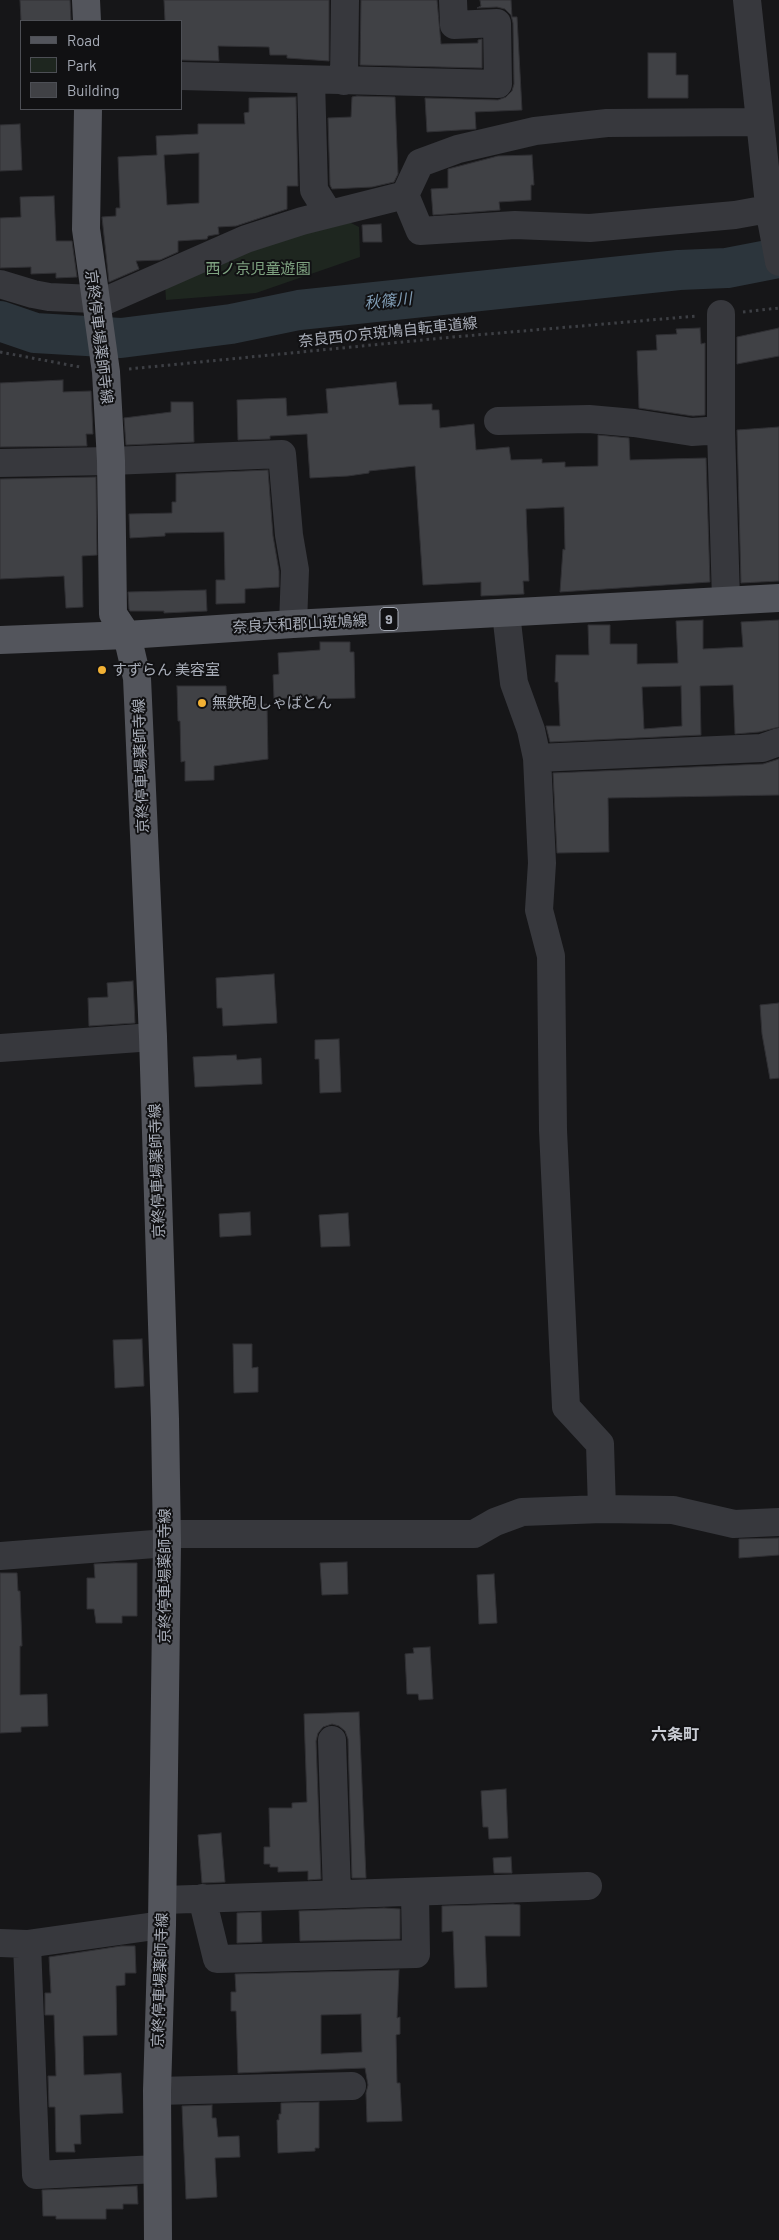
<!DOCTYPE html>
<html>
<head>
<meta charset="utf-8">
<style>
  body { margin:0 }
  #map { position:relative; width:779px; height:2240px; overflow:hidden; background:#161618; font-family:Barlow,sans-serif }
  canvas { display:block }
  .legend { position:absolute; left:20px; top:20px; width:162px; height:90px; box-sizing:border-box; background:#111113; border:1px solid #4d4f55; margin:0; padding:6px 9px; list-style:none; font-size:15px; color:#a8adb8 }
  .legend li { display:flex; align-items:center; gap:10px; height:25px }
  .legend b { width:25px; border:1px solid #4d4f55 }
</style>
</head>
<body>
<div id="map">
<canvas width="779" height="2240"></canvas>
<ul class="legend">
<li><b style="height:6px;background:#53555c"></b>Road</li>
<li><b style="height:14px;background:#1e261f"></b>Park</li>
<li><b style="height:14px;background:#404145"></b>Building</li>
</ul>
</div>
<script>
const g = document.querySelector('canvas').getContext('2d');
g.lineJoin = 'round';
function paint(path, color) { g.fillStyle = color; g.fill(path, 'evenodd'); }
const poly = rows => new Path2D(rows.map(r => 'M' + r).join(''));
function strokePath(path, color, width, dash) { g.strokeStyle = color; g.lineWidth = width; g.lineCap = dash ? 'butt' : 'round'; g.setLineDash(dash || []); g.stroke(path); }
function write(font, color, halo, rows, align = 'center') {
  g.font = font + ' Barlow,"Noto Sans JP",sans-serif'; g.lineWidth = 4; g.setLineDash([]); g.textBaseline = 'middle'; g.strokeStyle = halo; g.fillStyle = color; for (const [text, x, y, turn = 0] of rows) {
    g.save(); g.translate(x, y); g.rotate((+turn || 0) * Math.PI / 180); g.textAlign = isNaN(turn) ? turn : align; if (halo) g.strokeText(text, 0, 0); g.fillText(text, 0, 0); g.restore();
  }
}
paint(poly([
  [349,222,359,227,360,257,256,293,166,300,165,284,251,248]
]), '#1e261f');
strokePath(poly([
  [0,321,35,333,121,338,231,324,299,310,679,270,727,268,779,258]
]), '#2c353c', 40);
const building = poly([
  [20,0,70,0,71,21,21,21,20,0],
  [164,0,329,0,329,61,287,58,287,55,270,55,269,47,218,46,219,61,181,60,181,21,165,21,164,0],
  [361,0,437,0,441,44,478,43,478,40,482,39,482,68,360,65,361,0],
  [480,0,511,0,512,17,517,17,522,110,475,112,476,129,427,132,425,98,498,100,506,97,512,91,514,84,513,23,511,15,505,9,497,7,477,8,481,6,480,0],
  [648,53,676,53,676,75,688,75,688,98,648,98,648,53],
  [357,96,395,97,398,174,394,182,372,187,332,189,330,185,328,118,351,117,352,97,357,96],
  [296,97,298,186,287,186,287,209,236,226,218,227,219,234,208,236,207,239,178,241,178,252,160,260,136,261,139,269,109,282,102,217,116,216,116,208,120,208,118,157,157,155,156,136,198,134,198,124,245,124,244,113,249,112,249,98,296,97],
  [199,153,199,203,167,205,164,155,199,153],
  [20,124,22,170,0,171,0,125,20,124],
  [532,155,534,185,531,185,531,200,499,202,500,210,433,215,431,189,448,188,448,169,498,156,532,155],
  [54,196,56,241,72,241,77,277,56,278,56,273,31,274,31,267,0,268,0,218,21,217,20,197,54,196],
  [381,224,382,242,363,242,362,225,381,224],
  [700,328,701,344,705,343,705,415,693,416,639,408,637,351,657,350,656,335,677,334,676,329,700,328],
  [779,328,779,356,737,364,737,337,779,328],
  [63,380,63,392,91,391,93,434,86,434,87,446,0,447,0,383,63,380],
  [396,382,399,405,432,404,432,410,439,410,440,428,474,424,476,450,509,447,511,460,542,459,542,463,565,462,565,467,598,466,598,435,629,438,630,460,706,458,710,582,560,592,563,549,565,550,564,507,526,509,529,581,523,581,524,594,481,596,481,582,423,585,415,466,369,471,369,473,348,476,310,478,307,434,270,436,270,439,238,440,237,400,286,398,287,416,328,413,326,389,396,382],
  [171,402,193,402,194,442,126,445,124,418,171,412,171,402],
  [779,427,779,581,741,583,737,430,779,427],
  [268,470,273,536,279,571,279,587,245,589,245,603,216,604,216,580,225,580,224,532,165,533,165,536,130,538,129,514,172,513,172,502,176,502,176,474,268,470],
  [96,477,97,555,82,556,83,607,66,608,64,576,0,579,0,479,96,477],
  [206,590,207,611,164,613,164,611,130,611,129,609,128,592,206,590],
  [703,620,703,649,743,647,741,622,779,620,779,727,759,732,735,734,733,685,700,686,701,735,550,742,546,726,560,726,558,682,555,682,556,655,589,655,588,625,610,625,610,644,637,644,637,664,678,663,676,621,703,620],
  [681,686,682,726,644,729,642,687,681,686],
  [320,642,350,642,350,652,354,652,355,698,317,699,317,696,274,699,273,675,279,674,278,653,320,650,320,642],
  [177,686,226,686,227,707,267,704,268,759,214,766,214,780,185,781,185,761,181,762,180,721,178,721,177,686],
  [779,759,779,795,608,798,609,852,557,853,553,773,763,764,779,759],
  [274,974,277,1023,223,1026,222,1008,217,1008,216,978,274,974],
  [133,981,135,1023,89,1026,88,998,108,997,107,983,133,981],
  [779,1003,779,1078,770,1079,762,1034,760,1005,779,1003],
  [339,1039,341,1092,320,1093,319,1059,315,1059,315,1040,339,1039],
  [236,1055,237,1060,261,1058,262,1084,195,1087,193,1057,236,1055],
  [250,1212,251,1235,220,1237,219,1214,250,1212],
  [348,1213,350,1246,321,1247,319,1215,348,1213],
  [142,1339,144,1386,115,1388,113,1340,142,1339],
  [233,1344,252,1344,252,1368,258,1367,258,1392,234,1393,233,1344],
  [779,1538,779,1555,739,1558,739,1539,779,1538],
  [347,1562,348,1594,322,1595,320,1563,347,1562],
  [114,1563,137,1563,137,1616,122,1616,122,1623,96,1623,94,1609,87,1609,87,1578,95,1578,94,1564,114,1563],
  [0,1573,17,1573,18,1591,20,1591,22,1646,20,1646,20,1695,47,1694,48,1726,21,1727,21,1732,0,1733,0,1573],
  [494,1574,497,1623,479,1624,477,1575,494,1574],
  [430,1647,433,1699,419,1700,418,1694,407,1694,405,1654,414,1653,413,1648,430,1647],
  [359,1712,366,1878,352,1878,348,1739,345,1731,339,1726,332,1724,323,1727,318,1733,316,1741,321,1879,308,1880,308,1871,278,1872,278,1867,270,1867,270,1864,264,1864,264,1847,270,1847,269,1808,292,1808,292,1803,307,1802,304,1714,359,1712],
  [506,1789,508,1838,489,1839,488,1827,483,1827,481,1791,506,1789],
  [221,1833,225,1882,202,1883,198,1835,221,1833],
  [511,1857,512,1873,494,1873,493,1858,511,1857],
  [513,1904,520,1905,520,1936,485,1936,487,1987,455,1988,453,1931,442,1932,442,1906,513,1904],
  [384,1908,400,1909,400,1939,300,1941,299,1911,384,1908],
  [261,1912,262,1942,237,1943,237,1913,261,1912],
  [121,1946,135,1946,136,1973,125,1973,125,1985,116,1986,117,2035,83,2036,84,2075,121,2073,123,2113,80,2115,81,2144,74,2144,75,2152,56,2152,55,2107,49,2107,48,2076,56,2076,54,2015,45,2015,45,1993,51,1993,49,1957,121,1946],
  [399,1970,397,2018,400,2017,400,2034,396,2035,397,2083,400,2083,402,2121,367,2122,366,2093,368,2085,365,2068,238,2073,236,2011,231,2011,231,1992,236,1992,235,1974,399,1970],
  [361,2014,362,2052,321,2054,321,2015,361,2014],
  [319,2102,319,2148,315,2148,315,2151,278,2153,277,2120,279,2120,279,2114,281,2114,281,2103,319,2102],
  [212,2105,212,2118,216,2118,218,2137,239,2136,240,2157,215,2158,217,2197,186,2199,182,2106,212,2105],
  [137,2186,138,2204,123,2204,123,2209,106,2209,106,2219,56,2219,56,2216,43,2216,42,2190,137,2186]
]);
paint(building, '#404145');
strokePath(building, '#303034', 1);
strokePath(poly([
  [743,312,779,308],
  [0,352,80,367],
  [129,369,453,337,697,316]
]), '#3d3f44', 3, [2.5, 4]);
strokePath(poly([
  [747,0,770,214,779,262],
  [181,76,498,84,497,23,454,25,453,0],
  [311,80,314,190,329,214],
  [344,81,345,0],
  [405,195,420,231,515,225,590,228,735,215,779,207],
  [0,284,33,294,49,297,94,299,96,305,246,239,302,221,405,195,420,163,458,149,535,131,607,123,758,122],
  [721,314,721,430,726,600],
  [498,421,589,419,634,423,692,432,721,430],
  [0,463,111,461,282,454,289,535,295,570,293,624],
  [506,613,514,683,531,730,537,758,542,863,539,910,551,956,553,1130,566,1407,600,1444,602,1509],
  [537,758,762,748,779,742],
  [0,1048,153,1037],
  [166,1534,474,1534,495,1522,522,1512,602,1509,673,1510,734,1524,779,1522],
  [0,1556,167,1543],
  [332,1740,337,1894],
  [202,1898,217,1959,416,1954,415,1892],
  [163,1900,588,1886],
  [0,1943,27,1944,162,1925],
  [27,1944,36,2175,157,2169],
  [157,2091,352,2086]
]), '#37383d', 28);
strokePath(poly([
  [86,0,87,21],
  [88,109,86,229,106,372,111,461,113,614,127,635,137,678,153,1037,165,1419,167,1543,162,1925,157,2091,158,2240],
  [0,640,127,635,293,624,779,598]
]), '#53555c', 28);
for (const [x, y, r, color] of [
  [102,670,5,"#f2b134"],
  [202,703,5,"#f2b134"]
]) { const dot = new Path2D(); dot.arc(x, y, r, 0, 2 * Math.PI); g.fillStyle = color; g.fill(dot); strokePath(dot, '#111113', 2); }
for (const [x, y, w] of [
  [389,619,18]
]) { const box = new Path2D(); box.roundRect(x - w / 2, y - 11.5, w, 23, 4); g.fillStyle = '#111113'; g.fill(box); strokePath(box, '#a8adb8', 1); }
write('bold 14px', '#a8adb8', null, [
  ["9",389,619]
]);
write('15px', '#7fa381', '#111113', [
  ["西ノ京児童遊園",258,269]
]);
write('15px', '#a8adb8', '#111113', [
  ["奈良西の京斑鳩自転車道線",388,332,-6],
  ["京終停車場薬師寺線",99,337,83],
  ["奈良大和郡山斑鳩線",300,624,-3],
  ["京終停車場薬師寺線",141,766,-92],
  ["京終停車場薬師寺線",157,1171,-92],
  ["京終停車場薬師寺線",165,1576,-90],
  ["京終停車場薬師寺線",160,1980,-88]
]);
write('15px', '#a8adb8', '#111113', [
  ["すずらん 美容室",112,670],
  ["無鉄砲しゃばとん",212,703]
], 'left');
write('italic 16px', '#7f9bb3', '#111113', [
  ["秋篠川",388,301,-6]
]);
write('bold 16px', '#c9ccd4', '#111113', [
  ["六条町",675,1735]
]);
</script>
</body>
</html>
